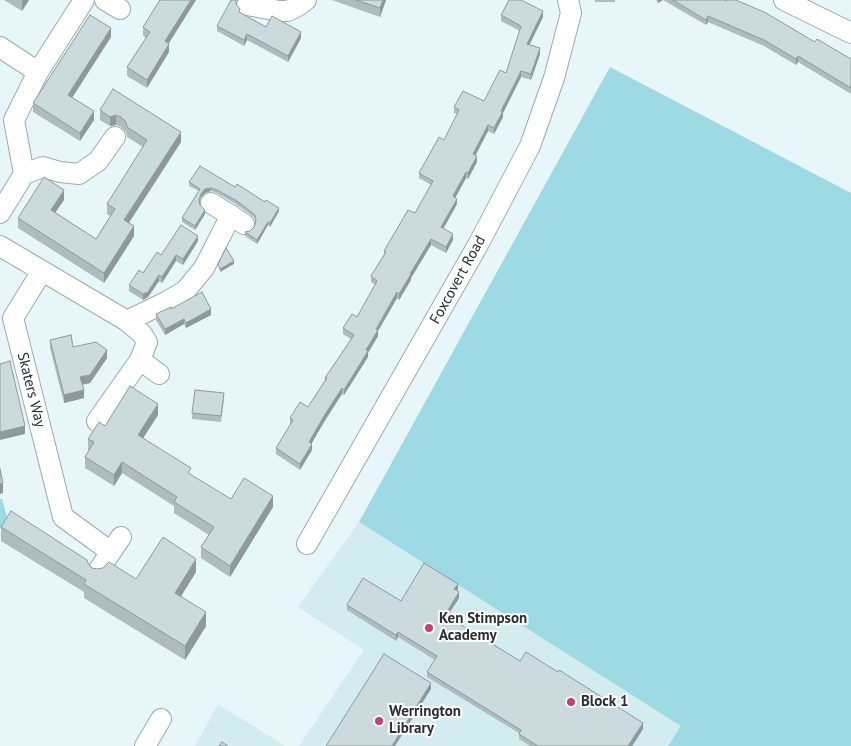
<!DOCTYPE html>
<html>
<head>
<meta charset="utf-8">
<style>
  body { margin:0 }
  canvas { display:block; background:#e6f6f9 }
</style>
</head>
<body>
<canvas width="851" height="746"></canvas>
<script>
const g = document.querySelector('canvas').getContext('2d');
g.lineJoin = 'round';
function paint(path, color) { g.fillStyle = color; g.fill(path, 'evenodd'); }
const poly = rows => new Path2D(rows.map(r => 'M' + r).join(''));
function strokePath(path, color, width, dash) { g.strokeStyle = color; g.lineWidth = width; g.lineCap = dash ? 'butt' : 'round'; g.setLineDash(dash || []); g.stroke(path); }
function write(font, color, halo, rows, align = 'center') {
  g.font = font + ' "PT Sans",sans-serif'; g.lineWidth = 4; g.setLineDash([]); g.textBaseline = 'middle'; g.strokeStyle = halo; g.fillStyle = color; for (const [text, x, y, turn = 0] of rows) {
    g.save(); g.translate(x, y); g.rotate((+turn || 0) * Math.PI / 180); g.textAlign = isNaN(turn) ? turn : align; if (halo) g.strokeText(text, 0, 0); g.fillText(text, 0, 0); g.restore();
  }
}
paint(poly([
  [359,522,682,726,668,746,299,746,364,650,298,607],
  [218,704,285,746,195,746]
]), '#d3ecf0');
paint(poly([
  [610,67,851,193,851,746,668,746,681,726,359,522],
  [0,499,2,499,7,517,0,529]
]), '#9ddae3');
const minor = poly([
  [84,0,38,72,14,120,24,174,43,167,60,172,79,174,98,161,115,137],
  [105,0,120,9],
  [784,0,851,33],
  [247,5,279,11,288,11,298,6,306,0],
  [0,47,38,72],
  [211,203,244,224],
  [0,213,24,174],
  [0,246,127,321,142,334,147,342,140,360,97,421],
  [42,271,13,318,63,517,111,552],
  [127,321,166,302,185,291,204,268,231,215],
  [140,360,159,374],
  [307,544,479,243,530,146,554,78,571,13,568,0],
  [98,571,121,537],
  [145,746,161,719]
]);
strokePath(minor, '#9cabad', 22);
strokePath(minor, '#fff', 20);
paint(poly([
  [4,0,29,0,22,11],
  [196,0,169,43,169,52,147,88,127,76,127,67,146,38,143,36,143,27],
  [332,0,386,0,380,17],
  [595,0,615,0,615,2,595,2],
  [656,0,724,0,851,59,851,94,798,62,796,65,764,46,708,22,706,25,663,0,658,3],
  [236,4,240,13,266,27,301,38,288,62,247,40,244,46,217,31,217,26],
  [501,15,543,17,529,45,540,54,531,80,521,77,503,113,503,117,494,134,488,131,475,156,477,162,468,179,466,178,455,198,457,204,443,229,453,240,446,253,431,245,411,278,411,280,399,300,397,298,378,331,378,336,368,353,368,357,344,395,342,394,324,422,311,444,312,450,300,470,276,454,276,448,291,425,290,424,290,418,308,407,325,380,325,378,351,339,343,334,343,328,357,317,375,285,371,282,371,276,384,254,384,251,415,213,431,185,419,178,419,173,444,140,457,114,454,113,454,107,484,101,506,73,520,31,501,21],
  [111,37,72,98,94,120,80,141,33,112,33,103],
  [113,89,181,142,129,223,134,236,104,283,18,228,18,218,64,200,55,212,96,239,110,216,107,214,107,204,143,147,127,137,126,132,121,127,116,125,110,126,100,120,100,110],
  [189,182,235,187,279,211,270,227,268,225,257,244,245,236,245,232,250,231,254,227,255,222,255,218,250,214,237,205,217,193,211,191,205,193,201,197,200,201,200,205,205,214,195,230,182,222,182,218,199,191,189,186],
  [198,241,183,265,176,261,162,283,159,281,148,297,143,300,129,291,129,285,143,273,161,255],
  [171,309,211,315,186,328,184,324,165,335,156,320,156,314],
  [50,340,107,358,90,383,82,385,84,398,64,403,50,348],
  [224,399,221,422,192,419,192,413],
  [158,415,143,438,191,475,231,499,273,507,230,577,201,558,201,547,209,535,174,513,174,506,122,473,114,486,85,468,85,457,89,450,88,450,88,439,105,426],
  [1,527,88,563,92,568,136,579,196,572,181,596,206,626,185,660,84,598,84,592,1,541],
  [458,589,456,591,459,598,447,616,520,661,643,729,632,746,530,746,519,739,519,733,427,677,427,672,435,660,398,637,396,641,347,610,347,605,401,601]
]), '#afbcbe');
paint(poly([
  [23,0,29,0,22,11,22,1],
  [191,0,196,0,165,49,165,41],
  [383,0,386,0,380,17,380,8],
  [658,0,663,0,658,3],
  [543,11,543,17,527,50,527,44],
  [708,16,708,22,706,25,706,20],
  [111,28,111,37,68,104,68,95],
  [301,32,301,38,288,62,288,56],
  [247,34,247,40,244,46,244,40],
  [169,44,169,52,147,88,147,80],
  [540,48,540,54,531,80,531,74],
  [798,56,798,62,796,65,796,59],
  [521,71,521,77,503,113,503,117,494,134,494,128,501,111],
  [94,111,94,120,80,141,80,133],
  [116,115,116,125,110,126,110,117],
  [488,125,488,131,473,160,473,154],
  [181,132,181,142,124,230,124,220],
  [477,156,477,162,468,179,468,173],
  [466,172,466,178,453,202,453,196],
  [211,188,211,191,205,193,201,197,199,203,201,194,205,189],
  [64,190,64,200,51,219,51,210],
  [457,199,457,204,441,233,441,227],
  [279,208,279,211,270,227,270,223],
  [205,210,205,214,195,230,195,226],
  [268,222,268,225,257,244,257,240],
  [134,226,134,236,104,283,104,273],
  [453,234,453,240,446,253,446,247],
  [198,236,198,241,183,265,183,259],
  [431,239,431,245,411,278,411,280,399,300,399,294,410,274],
  [176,255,176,261,162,283,162,277],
  [234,261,234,264,220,272,220,269],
  [159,275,159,281,148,297,143,300,143,294],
  [397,292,397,298,378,331,378,336,368,353,368,357,344,395,344,390],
  [211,309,211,315,186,328,186,323],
  [184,319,184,324,165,335,165,329],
  [107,350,107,358,90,383,80,385,80,377],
  [342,388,342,394,324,422,309,448,309,442,324,416],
  [84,390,84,398,64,403,64,395],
  [158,404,158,415,138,446,138,435],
  [25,426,25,434,0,440,0,432],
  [312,444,312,450,300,470,300,464],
  [122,462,122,473,114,486,114,475],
  [3,483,3,493,0,494,0,484],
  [273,496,273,507,230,577,230,566],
  [196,559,196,572,175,606,175,593],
  [458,584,458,589,454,595,454,589],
  [459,592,459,598,445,620,445,615],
  [206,612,206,626,185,660,185,646],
  [398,632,398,637,396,641,396,635],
  [431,683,431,689,395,746,392,746],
  [643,723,643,729,632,746,628,746]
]), '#8e999b');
const building = poly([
  [160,0,191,0,165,41,169,44,147,80,127,67,150,32,143,27,160,0],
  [231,0,236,0,236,4,240,9,239,12,266,27,272,16,301,32,288,56,247,34,244,40,217,26,231,0],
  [356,0,383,0,380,8,356,0],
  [509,0,521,0,543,11,527,44,540,48,531,74,521,71,501,111,503,111,494,128,488,125,473,154,477,156,468,173,466,172,453,196,457,199,441,227,453,234,446,247,431,239,410,274,411,274,399,294,397,292,376,329,378,330,366,350,368,351,344,390,342,388,324,416,309,442,312,444,300,464,276,448,293,420,290,418,300,402,308,407,327,378,325,378,354,335,343,328,352,314,357,317,377,281,371,276,386,252,384,251,408,210,415,213,433,181,419,173,439,137,444,140,459,110,454,107,463,91,484,101,500,70,506,73,521,26,501,15,509,0],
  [673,0,724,0,726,1,727,0,736,0,766,13,815,42,817,39,851,59,851,88,798,56,796,59,764,40,708,16,706,20,673,0],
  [90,15,111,28,68,95,94,111,80,133,33,103,90,15],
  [113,89,181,132,124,220,134,226,104,273,18,218,44,177,64,190,51,210,96,239,115,209,107,204,147,140,127,127,126,122,121,117,116,115,110,117,100,110,113,89],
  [200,166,235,187,237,184,265,202,266,200,279,208,270,223,268,222,257,240,245,232,250,231,254,227,256,221,255,215,250,211,237,201,217,190,211,188,205,189,201,194,199,200,200,205,205,210,195,226,182,218,200,189,189,182,200,166],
  [181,225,198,236,183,259,176,255,162,277,159,275,148,292,143,294,129,285,139,270,143,273,157,252,161,255,181,225],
  [226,248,234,261,220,269,218,264,226,248],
  [202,292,211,309,186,323,184,319,165,329,156,314,171,307,171,309,202,292],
  [71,335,73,347,96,342,107,350,90,375,80,377,84,390,64,395,50,340,71,335],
  [10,361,25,426,0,432,0,364,10,361],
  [130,386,158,404,138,435,191,468,188,473,231,499,244,478,273,496,230,566,201,547,214,527,174,502,177,497,122,462,114,475,85,457,94,442,88,439,99,422,105,426,130,386],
  [195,390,224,393,221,416,192,413,195,390],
  [0,469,3,483,0,484,0,469],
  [11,511,87,560,88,563,92,568,97,569,103,568,109,562,136,579,163,537,196,559,175,593,206,612,185,646,84,584,86,580,1,527,11,511],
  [424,563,458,584,454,589,459,592,445,615,520,661,526,652,558,672,559,670,643,723,628,746,538,746,519,734,521,730,427,672,437,656,398,632,396,635,347,605,363,578,401,601,424,563],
  [384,654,431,683,392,746,326,746,384,654],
  [222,742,228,746,219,746,222,742]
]);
paint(building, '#cbdbdd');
strokePath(building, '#8e999b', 1);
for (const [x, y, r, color] of [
  [429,628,5,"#c63d79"],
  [571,702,5,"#c63d79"],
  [379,721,5,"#c63d79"]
]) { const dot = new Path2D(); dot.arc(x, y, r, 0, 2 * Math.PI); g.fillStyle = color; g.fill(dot); strokePath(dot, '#fff', 2); }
write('15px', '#292f30', '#fff', [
  ["Foxcovert Road",458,280,-61],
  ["Skaters Way",31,390,76]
]);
write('bold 15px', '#292f30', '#fff', [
  ["Ken Stimpson",439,619],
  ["Academy",439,636],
  ["Block 1",581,702],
  ["Werrington",389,712],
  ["Library",389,729]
], 'left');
</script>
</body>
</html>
